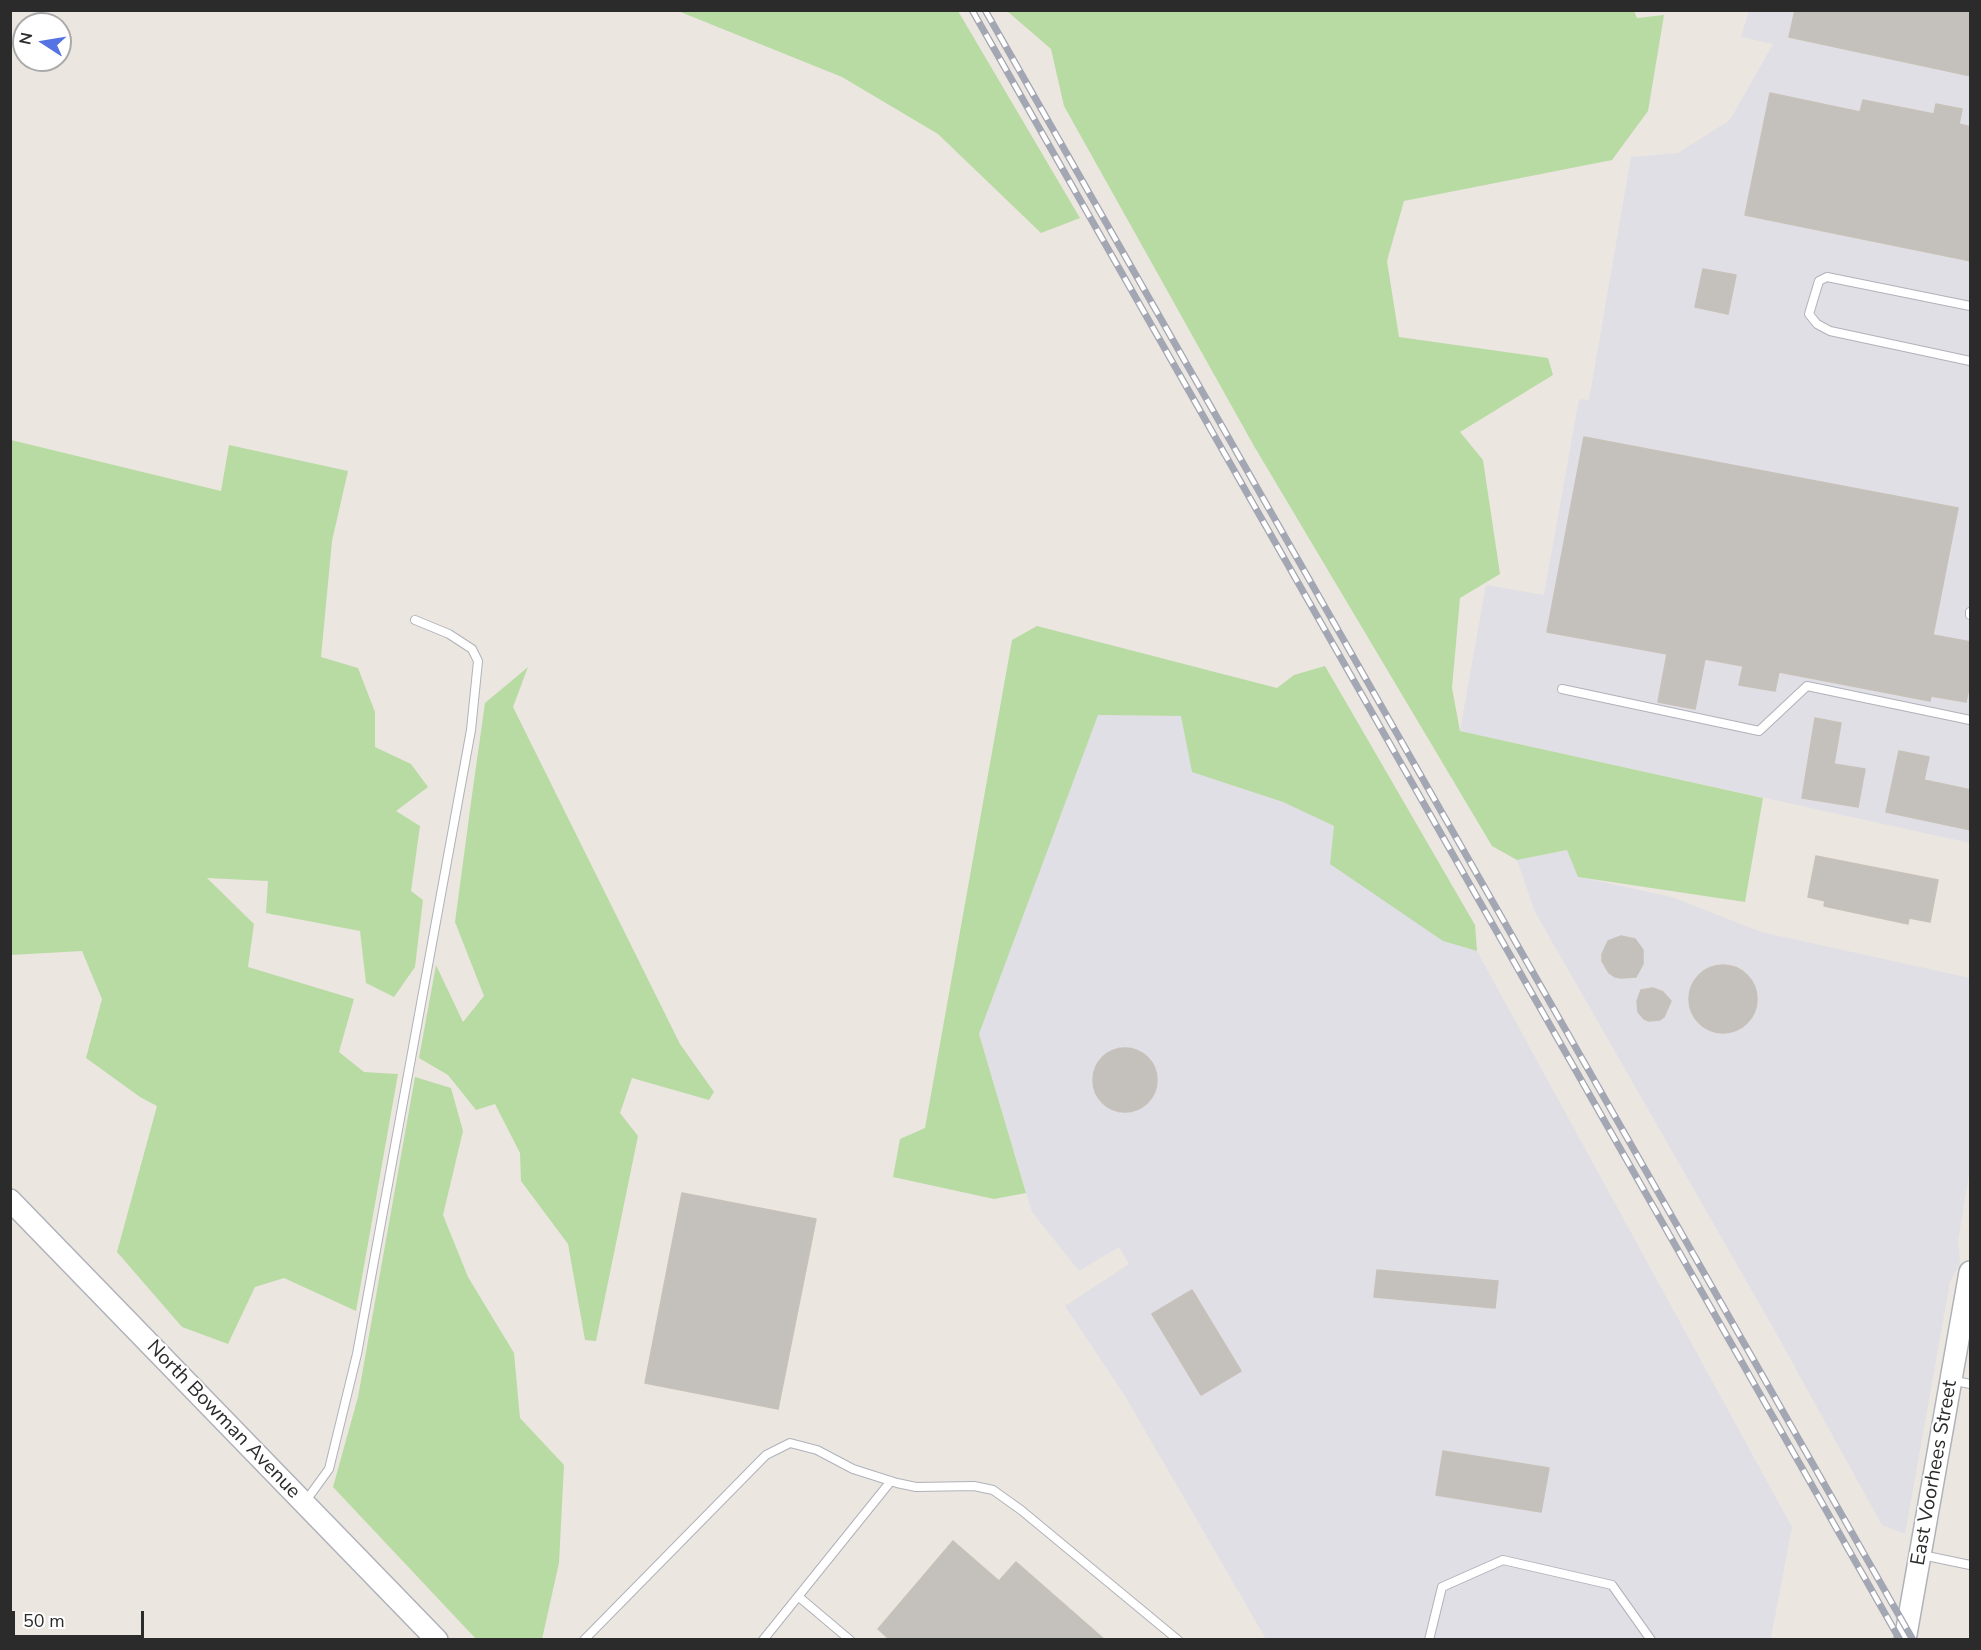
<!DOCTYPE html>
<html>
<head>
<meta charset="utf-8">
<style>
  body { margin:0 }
  #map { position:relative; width:1981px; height:1650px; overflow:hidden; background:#ebe6e0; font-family:"Nunito Sans",sans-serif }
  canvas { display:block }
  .frame { position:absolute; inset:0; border:12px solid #2b2b2b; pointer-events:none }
  .north { position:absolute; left:12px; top:12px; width:60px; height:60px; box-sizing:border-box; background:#fff; border:2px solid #aaa; border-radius:50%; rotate:282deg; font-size:16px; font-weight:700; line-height:24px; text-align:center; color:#2b2b2b }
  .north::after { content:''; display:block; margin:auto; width:21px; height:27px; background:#5474e3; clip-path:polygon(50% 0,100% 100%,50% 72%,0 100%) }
  .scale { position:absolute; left:12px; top:1611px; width:132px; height:27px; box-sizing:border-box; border:3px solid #2b2b2b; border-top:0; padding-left:8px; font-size:18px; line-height:21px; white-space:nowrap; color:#2b2b2b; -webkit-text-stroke:4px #fff; paint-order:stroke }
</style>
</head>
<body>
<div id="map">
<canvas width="1981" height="1650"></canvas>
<div class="frame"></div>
<div class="north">N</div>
<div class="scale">50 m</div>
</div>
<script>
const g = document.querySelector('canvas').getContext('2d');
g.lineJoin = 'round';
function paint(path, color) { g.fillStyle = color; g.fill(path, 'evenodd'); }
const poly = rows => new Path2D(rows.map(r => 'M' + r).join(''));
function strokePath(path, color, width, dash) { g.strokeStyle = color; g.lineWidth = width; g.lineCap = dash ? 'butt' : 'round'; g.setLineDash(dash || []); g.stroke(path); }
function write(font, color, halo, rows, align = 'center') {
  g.font = font + ' "Nunito Sans",sans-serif'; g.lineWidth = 4.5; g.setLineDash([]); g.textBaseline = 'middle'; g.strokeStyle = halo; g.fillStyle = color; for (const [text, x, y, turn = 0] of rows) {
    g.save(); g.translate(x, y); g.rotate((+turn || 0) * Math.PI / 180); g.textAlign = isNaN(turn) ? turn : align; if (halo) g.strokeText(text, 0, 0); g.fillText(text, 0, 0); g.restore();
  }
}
paint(poly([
  [1749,11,1970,11,1970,843,1460,731,1486,585,1544,595,1579,399,1589,400,1631,157,1678,153,1730,120,1773,44,1741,37],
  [1097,715,1181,716,1283,802,1334,826,1443,941,1477,951,1792,1527,1771,1638,1774,1639,1266,1639,1125,1396,1065,1306,1129,1264,1119,1247,1079,1271,1032,1212,979,1034],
  [1567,850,1579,877,1672,897,1761,932,1970,978,1970,1169,1958,1241,1960,1263,1950,1282,1905,1534,1882,1525,1771,1324,1535,912,1517,860]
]), '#e0dfe5');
paint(poly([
  [678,11,958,11,1080,218,1041,233,938,134,842,77],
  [1634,11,1637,18,1664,15,1648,111,1612,160,1404,201,1387,261,1399,337,1548,358,1553,375,1460,432,1483,460,1500,574,1460,598,1452,688,1460,731,1763,798,1745,902,1578,877,1567,850,1517,860,1492,846,1254,446,1064,106,1051,49,1007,11],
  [11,440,221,491,229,445,348,471,332,541,321,657,358,668,375,712,375,747,411,764,428,787,396,811,420,826,411,891,423,900,415,967,394,997,366,983,360,931,266,913,268,881,207,878,254,924,248,967,354,999,339,1052,364,1072,398,1074,356,1311,284,1278,255,1287,228,1344,182,1327,117,1252,157,1106,140,1097,86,1058,102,999,82,951,11,955],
  [1037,626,1277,688,1294,675,1325,666,1475,925,1477,951,1443,941,1330,864,1334,826,1283,802,1192,772,1181,716,1098,715,979,1034,1026,1193,994,1199,893,1177,900,1139,925,1128,1012,640],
  [528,667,513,707,680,1044,714,1092,709,1100,632,1078,620,1113,638,1136,596,1341,585,1340,568,1244,521,1181,520,1153,495,1104,476,1110,448,1075,419,1058,436,965,463,1022,484,996,455,922,472,795,485,703],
  [415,1077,451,1088,463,1131,443,1215,468,1277,514,1353,520,1418,564,1465,559,1563,542,1639,476,1639,333,1487,358,1397]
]), '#b8dba3');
const building = poly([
  [1795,10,1971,10,1971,76,1789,37,1795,10],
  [1770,93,1860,112,1863,100,1934,114,1936,104,1962,109,1959,124,1971,127,1971,261,1745,215,1770,93],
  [1703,269,1736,275,1728,314,1695,307,1703,269],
  [1584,437,1958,508,1933,635,1971,642,1971,678,1966,702,1931,696,1930,701,1779,672,1775,691,1739,685,1743,666,1705,659,1695,709,1658,702,1667,654,1547,632,1584,437],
  [1815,718,1841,723,1834,764,1865,769,1858,807,1802,798,1815,718],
  [1899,751,1929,757,1924,780,1971,790,1971,830,1886,812,1899,751],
  [1816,856,1938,880,1930,922,1909,918,1908,924,1824,906,1825,901,1808,897,1816,856],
  [1621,936,1635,939,1643,950,1643,964,1636,977,1621,978,1615,977,1609,973,1602,961,1602,954,1608,941,1621,936],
  '1689 999a34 34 0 1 1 68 0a34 34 0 1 1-68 0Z',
  [1653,988,1663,992,1671,1001,1664,1017,1660,1020,1649,1021,1644,1019,1638,1012,1637,1001,1641,990,1653,988],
  '1093 1080a32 32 0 1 1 64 0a32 32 0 1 1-64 0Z',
  [682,1193,816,1219,778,1409,645,1383,682,1193],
  [1377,1270,1498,1281,1495,1308,1374,1297,1377,1270],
  [1192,1290,1241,1371,1201,1395,1152,1314,1192,1290],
  [1443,1451,1549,1468,1541,1512,1436,1495,1443,1451],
  [953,1541,999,1581,1016,1562,1105,1640,890,1640,878,1629,953,1541]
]);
paint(building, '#c4c0bb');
strokePath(building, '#c7c1b9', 1.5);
const lane = poly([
  [1970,306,1827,277,1819,281,1809,314,1817,324,1830,331,1970,361],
  [1970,612,1970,615],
  [1562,689,1759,731,1807,686,1970,720],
  [1951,1380,1970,1384],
  [305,1502,329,1469,357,1354,471,730,478,661,472,649,449,634,415,620],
  [1922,1555,1970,1565],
  [799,1597,850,1640],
  [584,1640,766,1455,790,1443,817,1450,853,1469,897,1483,916,1487,974,1486,993,1490,1021,1510,1178,1640],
  [763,1640,891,1481],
  [1429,1640,1442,1587,1503,1560,1612,1585,1651,1640]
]);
const secondary = poly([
  [10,1200,437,1640],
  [1905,1640,1970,1272]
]);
strokePath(lane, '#b0b2ba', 10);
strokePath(secondary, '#b0b2ba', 24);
strokePath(lane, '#fff', 8);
strokePath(secondary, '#fff', 21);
const rail = poly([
  [972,10,1900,1640],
  [985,10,1913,1640]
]);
strokePath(rail, '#a3a6b3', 7);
strokePath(rail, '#fff', 4.5, [14]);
write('20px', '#2b2b2b', '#fff', [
  ["North Bowman Avenue",223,1420,46],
  ["East Voorhees Street",1935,1473,-80]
]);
</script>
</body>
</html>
